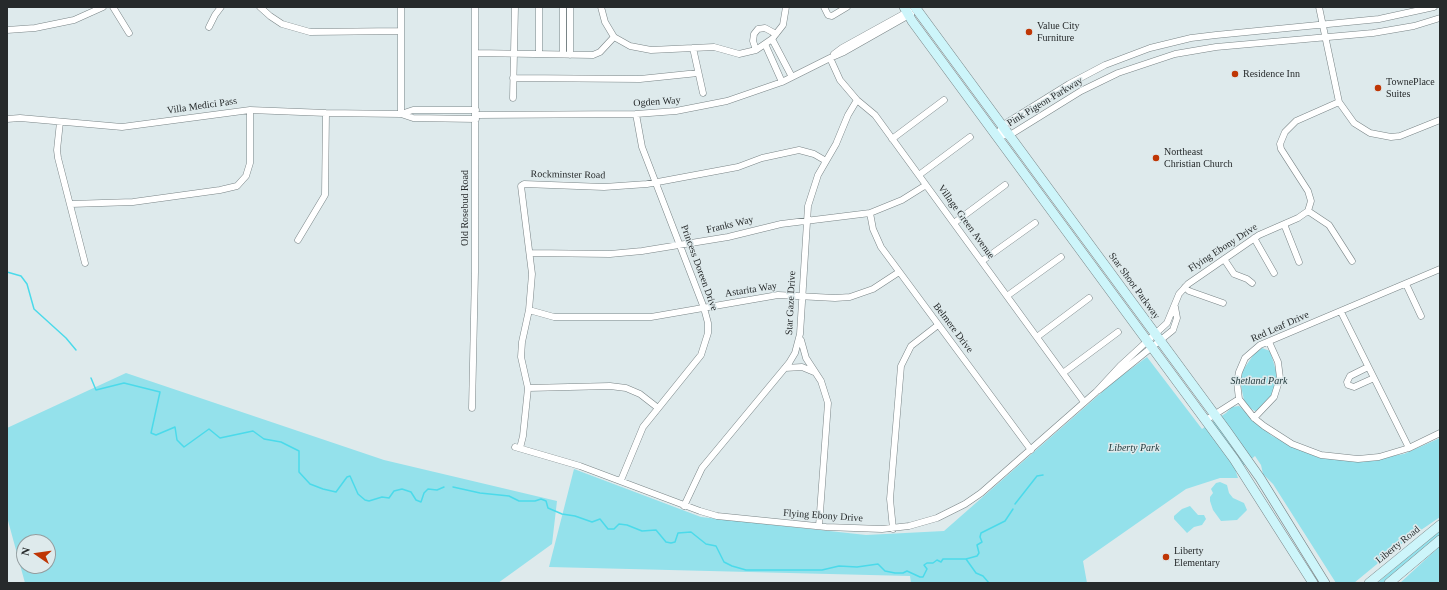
<!DOCTYPE html>
<html>
<head>
<meta charset="utf-8">
<style>
  body { margin:0 }
  #map { position:relative; width:1447px; height:590px; overflow:hidden; background:#deeaec; font-family:Georgia,serif }
  canvas { display:block }
  .frame { position:absolute; inset:0; border:8px solid #262a2b; pointer-events:none }
  .north { position:absolute; left:16px; top:534px; width:40px; height:40px; box-sizing:border-box; background:#deeaec; border:1px solid #949d9f; border-radius:50%; rotate:283deg; font-size:11px; font-weight:700; line-height:16px; text-align:center; color:#262a2b }
  .north::after { content:''; display:block; margin:auto; width:14px; height:18px; background:#bf3605; clip-path:polygon(50% 0,100% 100%,50% 72%,0 100%) }
</style>
</head>
<body>
<div id="map">
<canvas width="1447" height="590"></canvas>
<div class="frame"></div>
<div class="north">N</div>
</div>
<script>
const g = document.querySelector('canvas').getContext('2d');
g.lineJoin = 'round';
function paint(path, color) { g.fillStyle = color; g.fill(path, 'evenodd'); }
const poly = rows => new Path2D(rows.map(r => 'M' + r).join(''));
function strokePath(path, color, width, dash) { g.strokeStyle = color; g.lineWidth = width; g.lineCap = dash ? 'butt' : 'round'; g.setLineDash(dash || []); g.stroke(path); }
function write(font, color, halo, rows, align = 'center') {
  g.font = font + ' Georgia,serif'; g.lineWidth = 3; g.setLineDash([]); g.textBaseline = 'middle'; g.strokeStyle = halo; g.fillStyle = color; for (const [text, x, y, turn = 0] of rows) {
    g.save(); g.translate(x, y); g.rotate((+turn || 0) * Math.PI / 180); g.textAlign = isNaN(turn) ? turn : align; if (halo) g.strokeText(text, 0, 0); g.fillText(text, 0, 0); g.restore();
  }
}
paint(poly([
  [1262,348,1270,351,1278,377,1275,391,1259,410,1255,411,1248,407,1244,400,1241,386,1241,373,1254,354],
  [1147,357,1202,429,1226,413,1232,407,1239,406,1272,436,1317,457,1361,461,1404,454,1440,438,1440,517,1405,541,1354,583,1336,583,1273,484,1263,474,1261,465,1255,456,1236,472,1238,478,1220,478,1186,489,1083,561,1087,583,911,583,910,576,549,567,574,469,701,517,866,535,944,531,1117,379],
  [126,373,384,460,557,501,552,544,498,583,25,583,7,517,7,428],
  [24,542,48,542,48,566,24,566],
  [1220,482,1227,485,1229,493,1233,498,1244,503,1247,510,1237,520,1221,521,1213,510,1210,501,1210,497,1213,493,1211,489,1216,483],
  [1190,506,1198,515,1204,515,1206,519,1202,525,1194,527,1187,533,1174,519,1174,516,1182,509],
  [1439,531,1440,535,1383,583,1377,583],
  [1440,546,1440,583,1400,583]
]), '#94e1eb');
strokePath(poly([
  [7,272,21,276,27,284,34,309,66,338,76,350],
  [91,378,96,390,124,383,160,392,151,433,156,435,175,427,177,440,184,447,209,429,220,438,253,431,264,439,281,442,299,451,299,472,310,484,323,489,336,492,347,477,350,476,358,494,365,500,369,501,382,497,389,498,394,491,402,489,411,492,416,500,421,502,424,493,428,489,437,490,444,487],
  [453,487,480,493,509,496,519,501,535,501,541,499,546,501,548,508,562,514,575,516,592,522,600,519,608,529,614,529,619,524,627,525,642,531,656,530,666,542,671,543,675,542,678,533,691,532,706,544,716,546,724,562,732,566,746,570,822,570,839,566,857,567,878,564,885,571,895,573,903,573,907,571,920,577,923,577,927,569,924,565,927,563,933,563,937,560,941,562,943,559,966,559,977,556,979,553,977,545,982,542,980,537,981,533,1005,521,1013,509],
  [1015,504,1037,476,1043,475],
  [966,559,976,573,983,576,989,583]
]), '#4bdaea', 1.5);
const street = poly([
  [113,7,129,33],
  [260,7,270,16,282,24,310,32,401,31],
  [563,7,563,54],
  [601,7,605,22,614,37,630,46,651,50,714,47,739,54,756,50,772,39,783,25,786,7],
  [824,7,828,15,832,16,847,7],
  [1319,7,1339,102,1354,123,1370,133,1391,137,1400,136,1440,120],
  [209,27,215,15,221,7],
  [7,30,35,28,74,20,103,7],
  [772,39,792,77],
  [765,44,782,82],
  [693,48,703,93],
  [756,50,753,41,754,34,758,29,765,28,776,34],
  [475,53,593,55,600,52,614,37],
  [539,54,539,7],
  [834,54,842,48,909,11],
  [570,55,570,7],
  [830,58,840,80,857,100,875,115,1084,402],
  [513,78,640,79,698,73],
  [513,98,515,7],
  [476,115,636,114,676,111,727,101,782,82,830,58,844,52,911,14],
  [7,119,20,118,122,127,250,110,326,113,401,114,401,7],
  [476,119,413,118,401,114,413,110,476,110],
  [60,122,57,150,58,158,85,263],
  [997,136,1003,125,1069,84,1105,65,1150,48,1191,38,1216,35,1379,19,1434,7],
  [997,136,1010,135,1081,91,1118,73,1175,54,1216,47,1373,33,1414,26,1440,18],
  [892,139,944,100],
  [919,175,970,137],
  [71,204,133,202,220,190,237,186,246,176,250,163,250,110],
  [1308,211,1329,225,1352,261],
  [870,213,873,229,881,247,1031,450],
  [954,223,1005,185],
  [1284,224,1299,262],
  [1254,238,1274,273],
  [298,240,325,195,326,113],
  [531,253,610,254,642,251,728,237,781,224,870,213,902,200,926,185],
  [1224,259,1234,274,1247,279,1252,283],
  [982,261,1035,223],
  [1440,269,1260,345,1245,358,1239,372,1237,382,1239,399,1254,418,1264,426,1292,444,1321,455,1358,459,1379,457,1409,448,1440,433],
  [1406,284,1421,316],
  [1185,287,1189,291,1223,303],
  [1007,296,1061,257],
  [529,310,554,317,651,317,778,295,835,298,850,297,873,289,899,272],
  [1341,312,1409,448],
  [1037,337,1089,298],
  [801,340,806,358,821,381,828,403,819,526],
  [1368,367,1350,376,1347,382,1348,385,1354,387,1374,378],
  [785,368,802,367,814,372],
  [1063,373,1118,332],
  [528,388,610,386,626,388,640,394,658,408],
  [1099,390,1173,330,1177,318,1175,307],
  [472,408,475,272,475,7],
  [1254,418,1274,397,1280,378,1278,362,1269,342],
  [1206,420,1239,399],
  [515,447,580,466,700,511,717,516,826,527,882,529,909,526,937,518,965,504,981,493,1096,392,1120,366,1167,323,1179,294,1188,284,1259,235,1298,218,1308,211,1311,201,1308,191,1281,149,1280,144,1285,132,1296,121,1339,102],
  [520,448,523,436,528,388,521,357,522,342,529,310,532,274,521,186,524,184,604,187,647,184,738,167,762,158,799,150,814,154,826,161],
  [621,480,643,427,701,355,708,333,708,323,704,308,642,147,636,114],
  [684,506,702,468,789,363,795,353,800,334,808,206,818,175,836,144,848,115,857,100],
  [893,529,890,499,901,366,911,346,938,325]
]);
const secondary = poly([
  [904,7,912,21,1234,459,1313,583],
  [915,7,1226,430,1260,478,1325,583],
  [1369,583,1440,525],
  [1389,583,1440,540]
]);
strokePath(street, '#798486', 7);
strokePath(secondary, '#798486', 10);
strokePath(street, '#fff', 6);
strokePath(secondary, '#cdf5fa', 9);
for (const [x, y, r, color] of [
  [1029,32,4,"#bf3605"],
  [1235,74,4,"#bf3605"],
  [1378,88,4,"#bf3605"],
  [1156,158,4,"#bf3605"],
  [1166,557,4,"#bf3605"]
]) { const dot = new Path2D(); dot.arc(x, y, r, 0, 2 * Math.PI); g.fillStyle = color; g.fill(dot); strokePath(dot, '#deeaec', 1.5); }
write('10px', '#262a2b', '#deeaec', [
  ["Value City",1037,26],
  ["Furniture",1037,38],
  ["Residence Inn",1243,74],
  ["TownePlace",1386,82],
  ["Suites",1386,94],
  ["Northeast",1164,152],
  ["Christian Church",1164,164],
  ["Liberty",1174,551],
  ["Elementary",1174,563]
], 'left');
write('10px', '#262a2b', '#deeaec', [
  ["Ogden Way",657,102,-4],
  ["Pink Pigeon Parkway",1045,102,-31],
  ["Villa Medici Pass",202,106,-8],
  ["Rockminster Road",568,175,1],
  ["Old Rosebud Road",465,208,-90],
  ["Village Green Avenue",966,222,54],
  ["Franks Way",730,225,-13],
  ["Flying Ebony Drive",1223,248,-33],
  ["Princess Doreen Drive",699,268,70],
  ["Star Shoot Parkway",1134,286,54],
  ["Astarita Way",751,290,-9],
  ["Star Gaze Drive",791,303,-87],
  ["Red Leaf Drive",1280,327,-24],
  ["Belmere Drive",953,328,53],
  ["Flying Ebony Drive",823,516,4],
  ["Liberty Road",1398,545,-39]
]);
write('italic 10px', '#1e3639', '#deeaec', [
  ["Shetland Park",1259,381],
  ["Liberty Park",1134,448]
]);
</script>
</body>
</html>
